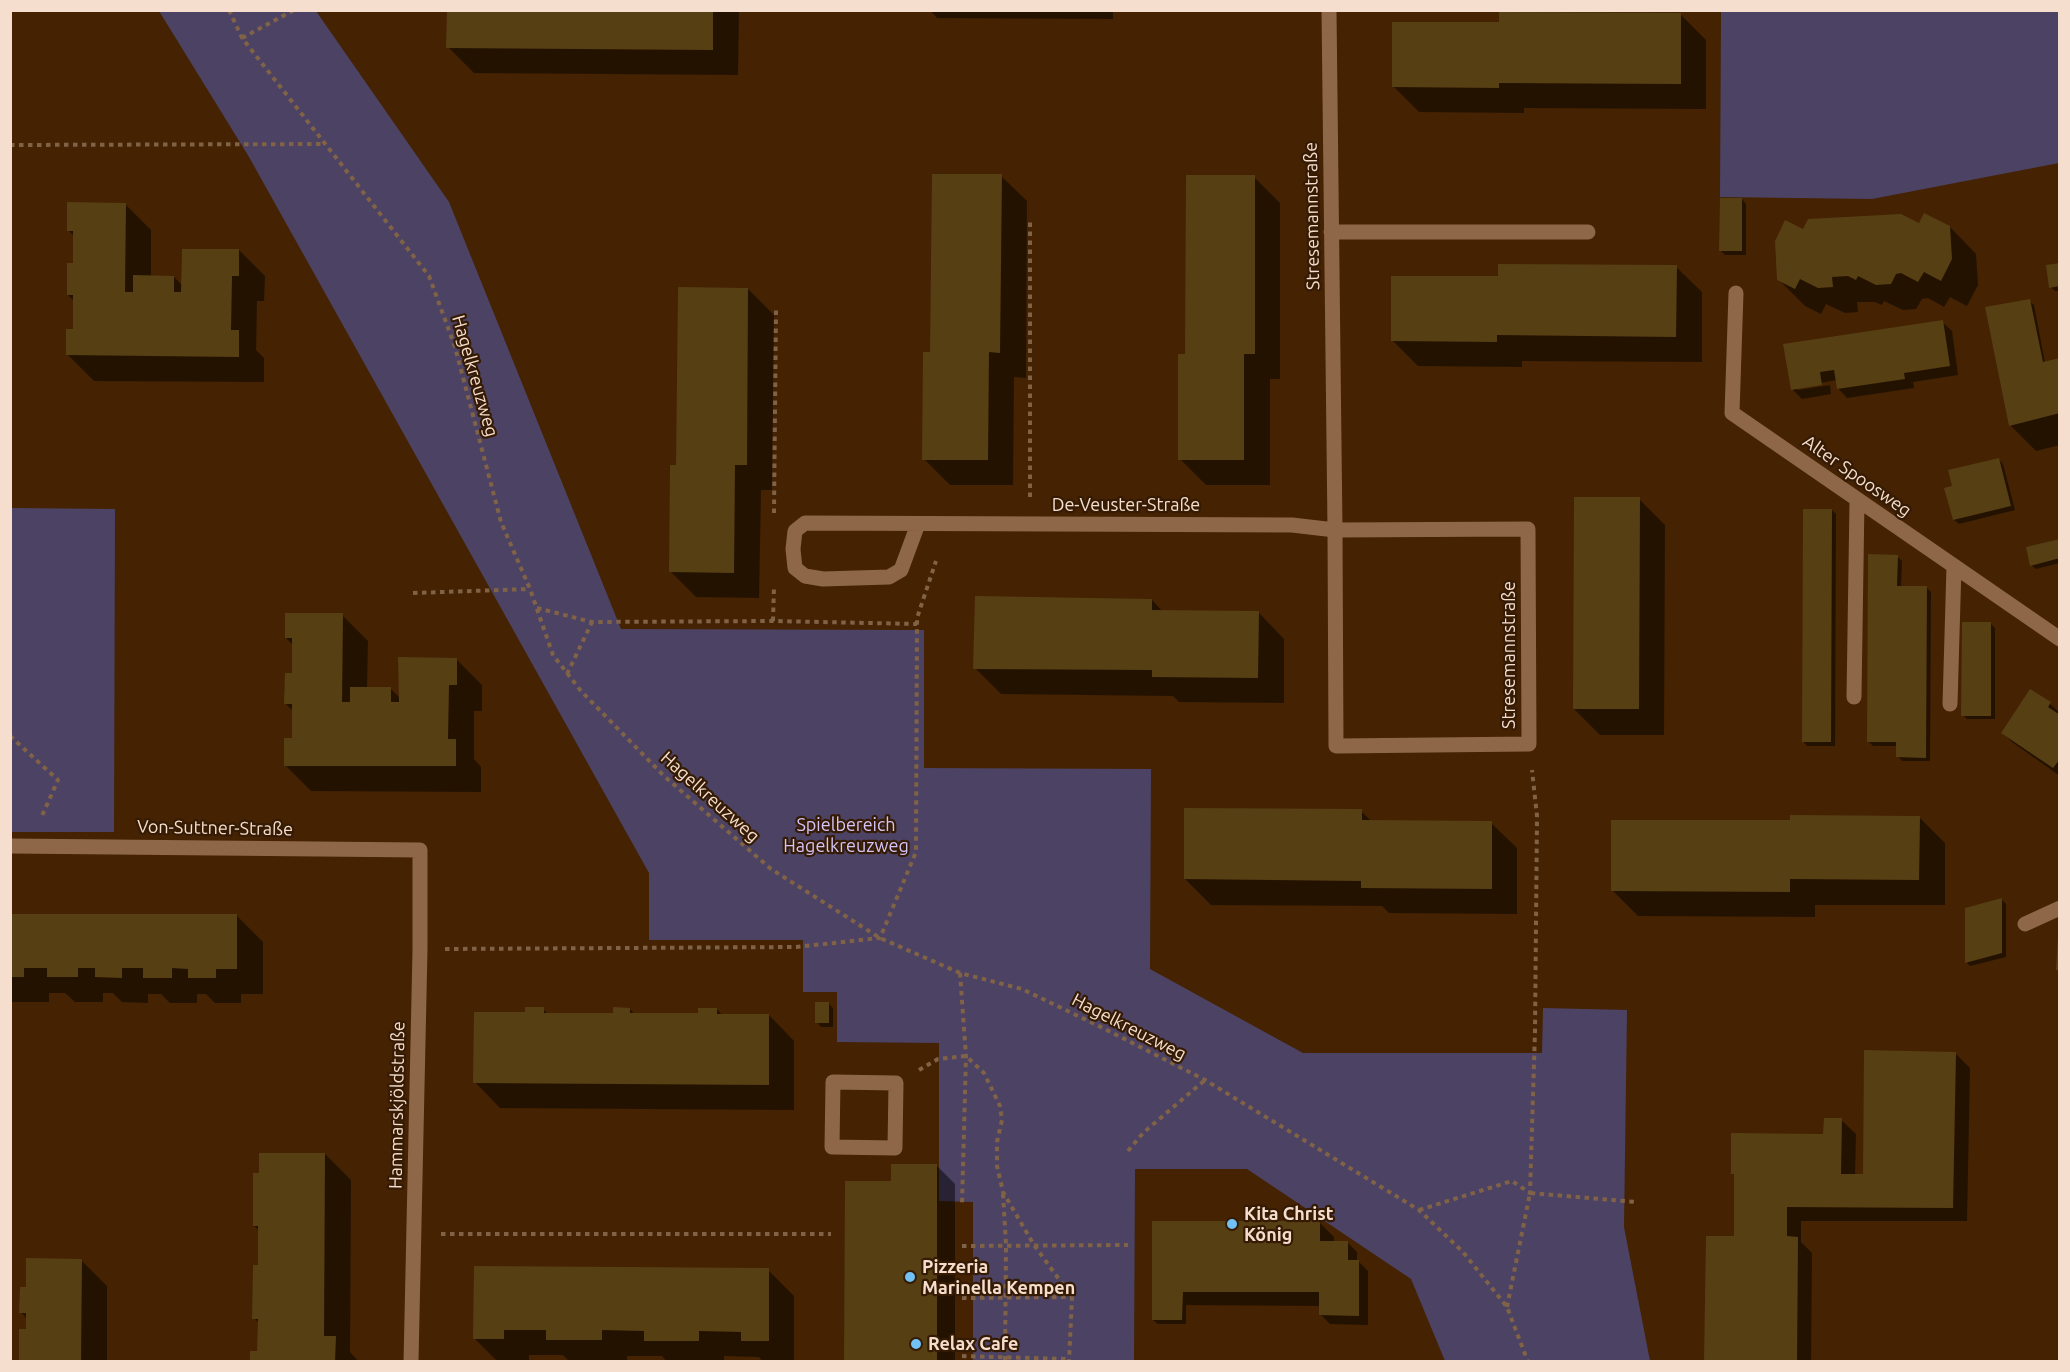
<!DOCTYPE html>
<html>
<head>
<meta charset="utf-8">
<style>
  body { margin:0 }
  #map { position:relative; width:2070px; height:1372px; overflow:hidden; background:#442202; font-family:Ubuntu,sans-serif }
  canvas { display:block }
  .frame { position:absolute; inset:0; border:12px solid #f5dece; pointer-events:none }
</style>
</head>
<body>
<div id="map">
<canvas width="2070" height="1372"></canvas>
<div class="frame"></div>
</div>
<script>
const g = document.querySelector('canvas').getContext('2d');
g.lineJoin = 'round';
function paint(path, color) { g.fillStyle = color; g.fill(path, 'evenodd'); }
const poly = rows => new Path2D(rows.map(r => 'M' + r).join(''));
function strokePath(path, color, width, dash) { g.strokeStyle = color; g.lineWidth = width; g.lineCap = dash ? 'butt' : 'round'; g.setLineDash(dash || []); g.stroke(path); }
function write(font, color, halo, rows, align = 'center') {
  g.font = font + ' Ubuntu,sans-serif'; g.lineWidth = 4.5; g.setLineDash([]); g.textBaseline = 'middle'; g.strokeStyle = halo; g.fillStyle = color; for (const [text, x, y, turn = 0] of rows) {
    g.save(); g.translate(x, y); g.rotate((+turn || 0) * Math.PI / 180); g.textAlign = isNaN(turn) ? turn : align; if (halo) g.strokeText(text, 0, 0); g.fillText(text, 0, 0); g.restore();
  }
}
paint(poly([
  [159,11,316,11,449,202,621,629,924,630,924,768,1151,769,1150,969,1303,1053,1542,1053,1543,1008,1627,1010,1624,1227,1650,1361,1445,1361,1411,1279,1247,1169,1135,1169,1134,1361,973,1361,973,1202,939,1201,939,1043,837,1042,837,992,803,992,803,940,649,940,649,873,249,157],
  [1721,11,2059,11,2059,163,1872,199,1720,197],
  [11,508,115,509,114,832,11,832]
]), '#4c4263');
paint(poly([
  [448,10,739,10,738,75,474,73,448,47],
  [930,10,1113,10,1113,19,937,18],
  [1680,14,1706,40,1706,109,1524,108,1524,113,1419,112,1393,86,1501,24],
  [1001,176,1027,201,1026,378,1014,377,1013,485,950,485,924,459,932,354],
  [1254,177,1280,203,1280,379,1270,379,1270,485,1206,485,1180,459,1187,356],
  [1742,199,1746,204,1746,255,1725,255,1721,251],
  [125,204,151,230,151,277,174,277,183,286,239,250,265,276,264,301,257,301,256,350,264,358,264,382,94,381,68,355,74,331,74,301,68,295,74,264,75,237,68,230],
  [1920,225,1950,227,1976,254,1978,285,1967,306,1950,297,1944,307,1928,298,1922,299,1916,309,1903,310,1884,301,1882,305,1875,302,1857,302,1858,312,1845,313,1826,304,1821,314,1805,306,1779,280,1804,231],
  [2060,265,2060,291,2055,291,2051,287],
  [1676,267,1702,292,1702,362,1522,361,1522,367,1418,366,1392,340,1499,278],
  [748,289,774,315,772,490,761,490,759,598,696,597,670,571,678,466],
  [2029,301,2034,305,2045,363,2060,359,2060,445,2036,451,2010,425],
  [1942,322,1952,331,1958,375,1913,382,1914,388,1847,398,1838,388,1837,380,1798,387,1798,390,1830,385,1831,394,1802,399,1792,389,1785,345],
  [1998,459,2003,464,2015,510,1959,524,1954,520,1954,487],
  [1639,499,1665,525,1664,735,1600,735,1574,709],
  [1832,510,1836,514,1835,746,1807,746,1803,741],
  [2060,540,2060,563,2036,569,2031,565],
  [1897,556,1902,561,1901,587,1927,588,1931,592,1930,761,1902,761,1898,756,1898,746,1873,746,1868,741],
  [1152,600,1163,612,1259,613,1284,639,1284,703,1179,702,1173,696,1001,694,975,668],
  [342,615,368,641,367,688,390,688,400,698,456,659,482,685,482,711,474,711,474,759,481,767,481,792,311,791,285,765,293,740,293,711,286,704,293,674,293,645,286,638],
  [1991,624,1995,628,1995,719,1967,719,1963,715],
  [2031,691,2050,704,2060,713,2060,776,2012,742,2003,733],
  [1361,811,1372,822,1491,823,1517,848,1517,914,1389,913,1382,906,1211,905,1185,879],
  [1919,817,1945,843,1945,905,1815,905,1815,917,1638,916,1612,890,1792,822],
  [2002,900,2006,904,2006,957,1970,966,1966,962],
  [10,915,237,916,263,942,263,994,241,994,241,1003,215,1003,206,994,197,994,197,1003,170,1003,161,994,148,994,148,1003,122,1002,113,993,103,993,103,1002,75,1002,65,993,49,993,49,1002,10,1002],
  [829,1004,833,1008,833,1027,821,1027,817,1022],
  [543,1009,549,1015,615,1015,630,1009,635,1015,700,1015,717,1009,722,1015,769,1015,794,1041,794,1110,500,1108,475,1082,526,1014],
  [1955,1053,1970,1068,1967,1221,1801,1221,1801,1242,1812,1253,1811,1362,1705,1362,1735,1238,1736,1177,1732,1173,1825,1136,1841,1120,1856,1134,1855,1176,1864,1176],
  [325,1154,351,1180,350,1352,359,1362,252,1362,259,1352,259,1323,254,1318,259,1266,260,1231,254,1226],
  [937,1166,955,1184,955,1362,845,1362,892,1183],
  [1320,1223,1334,1237,1334,1243,1348,1243,1357,1252,1357,1260,1368,1271,1368,1325,1330,1324,1321,1315,1321,1306,1186,1305,1186,1324,1158,1324,1153,1320,1153,1292],
  [81,1260,107,1286,107,1362,21,1362,27,1331,27,1319,21,1312,27,1288],
  [475,1268,768,1270,794,1296,794,1362,763,1362,759,1357,724,1356,724,1362,667,1362,662,1356,627,1356,627,1362,570,1362,563,1355,529,1355,529,1362,498,1362,475,1339]
]), '#0007');
paint(poly([
  [447,10,713,10,713,50,446,48],
  [1499,12,1681,13,1681,84,1499,83,1499,88,1392,87,1392,22,1499,22],
  [932,174,1002,174,1000,353,989,352,988,460,922,460,923,352,930,352],
  [1186,175,1255,175,1255,354,1244,354,1244,460,1178,460,1178,354,1185,354],
  [1720,198,1742,198,1742,251,1719,251],
  [67,202,126,203,125,292,133,292,133,275,174,276,174,292,181,292,182,249,239,249,239,276,232,276,231,330,239,330,239,357,66,355,66,329,73,329,73,295,67,295,67,263,73,263,73,231,67,231],
  [1924,213,1950,226,1952,259,1941,281,1924,272,1918,282,1901,273,1896,274,1891,284,1876,285,1858,276,1856,280,1848,276,1832,277,1833,287,1818,288,1800,279,1795,289,1777,280,1775,241,1785,220,1803,229,1808,219,1901,214,1919,223],
  [2060,263,2060,286,2049,288,2046,265],
  [1498,264,1677,265,1676,337,1497,335,1497,342,1391,341,1391,276,1498,276],
  [678,287,748,288,747,465,735,465,734,573,669,572,670,465,676,465],
  [2030,299,2043,362,2060,358,2060,413,2009,426,1985,307],
  [1943,320,1950,366,1904,373,1905,379,1837,389,1834,370,1820,372,1822,385,1791,390,1783,344],
  [1999,458,2011,506,1953,520,1944,488,1952,486,1948,470],
  [1574,497,1640,497,1639,709,1573,709],
  [1803,509,1832,509,1831,742,1802,742],
  [2060,539,2060,558,2030,566,2026,547],
  [1868,554,1898,555,1897,586,1927,586,1926,758,1896,757,1896,742,1867,742],
  [975,596,1152,599,1152,610,1259,611,1258,678,1152,677,1152,670,973,669],
  [285,613,343,613,342,702,350,702,350,687,391,687,391,702,399,702,398,657,457,658,457,685,449,685,448,739,456,739,456,766,284,766,284,738,292,738,292,704,284,704,285,673,292,673,292,638,285,638],
  [1962,622,1991,622,1991,716,1961,716],
  [2030,689,2051,702,2048,707,2060,715,2060,759,2053,768,2001,733],
  [1184,808,1362,809,1362,820,1492,821,1492,889,1361,888,1361,881,1184,879],
  [1790,815,1920,816,1919,880,1790,879,1790,892,1611,891,1611,820,1790,820],
  [2002,898,2002,953,1965,963,1965,908],
  [10,914,237,914,237,969,216,969,216,978,188,978,188,969,172,968,172,978,143,978,143,968,122,968,122,978,95,977,95,968,78,968,78,977,47,977,47,968,24,968,24,977,10,977],
  [2058,936,2060,936,2060,971,2056,970],
  [815,1002,829,1002,829,1023,815,1023],
  [525,1007,544,1007,544,1013,613,1013,613,1007,630,1008,630,1013,698,1013,698,1008,717,1008,717,1014,769,1014,769,1085,473,1083,474,1012,525,1012],
  [1864,1050,1956,1052,1953,1208,1787,1207,1787,1236,1798,1237,1797,1362,1704,1362,1706,1236,1734,1236,1734,1174,1731,1174,1731,1133,1823,1134,1824,1118,1842,1118,1841,1174,1863,1174],
  [259,1153,325,1153,324,1336,336,1336,335,1362,250,1362,250,1351,257,1351,258,1319,252,1319,253,1265,258,1265,258,1226,253,1226,253,1173,259,1173],
  [891,1164,937,1164,937,1362,844,1362,845,1181,891,1181],
  [1152,1221,1320,1221,1320,1241,1348,1241,1348,1260,1359,1260,1359,1316,1319,1315,1319,1292,1183,1292,1182,1320,1152,1320],
  [26,1258,82,1259,81,1362,19,1362,19,1329,26,1329,26,1313,19,1313,20,1287,26,1287],
  [474,1266,769,1268,769,1341,741,1341,741,1332,699,1331,699,1341,644,1341,644,1331,602,1330,602,1340,546,1340,546,1330,504,1330,504,1339,473,1339]
]), '#573f14');
strokePath(poly([
  [229,10,242,38,429,276,455,347,501,522,530,589,553,655,581,691,664,776,771,869,880,938,960,973,1022,989,1103,1028,1205,1080,1419,1210,1463,1252,1507,1307,1528,1362],
  [242,38,294,10],
  [10,145,325,144],
  [1030,497,1030,219],
  [774,513,776,310],
  [413,593,530,589],
  [537,608,592,622,773,621,917,624],
  [773,621,774,586],
  [567,674,592,622],
  [10,736,58,780,41,818],
  [445,949,796,947,880,938,916,852,917,618,936,561],
  [960,973,966,1056,962,1204],
  [919,1070,938,1059,966,1056,984,1073,1000,1106,1002,1120,997,1142,997,1166,1003,1192,1034,1245,1072,1297,1069,1362],
  [1128,1151,1143,1133,1205,1080],
  [1003,1194,1006,1245,1005,1362],
  [1419,1210,1512,1181,1530,1193,1535,1031,1537,816,1532,770],
  [441,1234,831,1234],
  [962,1246,1128,1245],
  [962,1298,1072,1297],
  [1507,1307,1530,1193,1636,1202],
  [962,1356,1069,1359]
]), '#806247', 4, [4.5, 4.5]);
strokePath(poly([
  [1331,232,1588,232],
  [1736,293,1732,413,2060,639],
  [918,524,901,570,889,577,823,579,805,576,795,568,793,549,795,531,805,523,1292,525,1335,530,1528,529,1529,744,1336,746,1335,530,1329,10],
  [1854,697,1857,500],
  [1950,704,1954,566],
  [10,846,420,850,420,950,411,1362],
  [2025,924,2060,908],
  [833,1082,896,1083,895,1148,832,1147,833,1082]
]), '#8e6648', 15);
for (const [x, y, r, color] of [
  [1232,1224,6,"#71c1f5"],
  [910,1277,6,"#71c1f5"],
  [916,1344,6,"#71c1f5"]
]) { const dot = new Path2D(); dot.arc(x, y, r, 0, 2 * Math.PI); g.fillStyle = color; g.fill(dot); strokePath(dot, '#351b04', 2); }
write('18px', '#f5dece', '#351b04', [
  ["Stresemannstraße",1312,216,-91],
  ["Hagelkreuzweg",475,376,74],
  ["Alter Spoosweg",1857,476,35],
  ["De-Veuster-Straße",1126,505],
  ["Stresemannstraße",1509,655,-90],
  ["Hagelkreuzweg",710,797,42],
  ["Von-Suttner-Straße",215,828,1],
  ["Hagelkreuzweg",1129,1027,27],
  ["Hammarskjöldstraße",397,1105,-89]
]);
write('18px', '#d4c5f9', '#351b04', [
  ["Spielbereich",846,825],
  ["Hagelkreuzweg",846,846]
]);
write('bold 18px', '#f5dece', '#351b04', [
  ["Kita Christ",1244,1214],
  ["König",1244,1235],
  ["Pizzeria",922,1267],
  ["Marinella Kempen",922,1288],
  ["Relax Cafe",928,1344]
], 'left');
</script>
</body>
</html>
